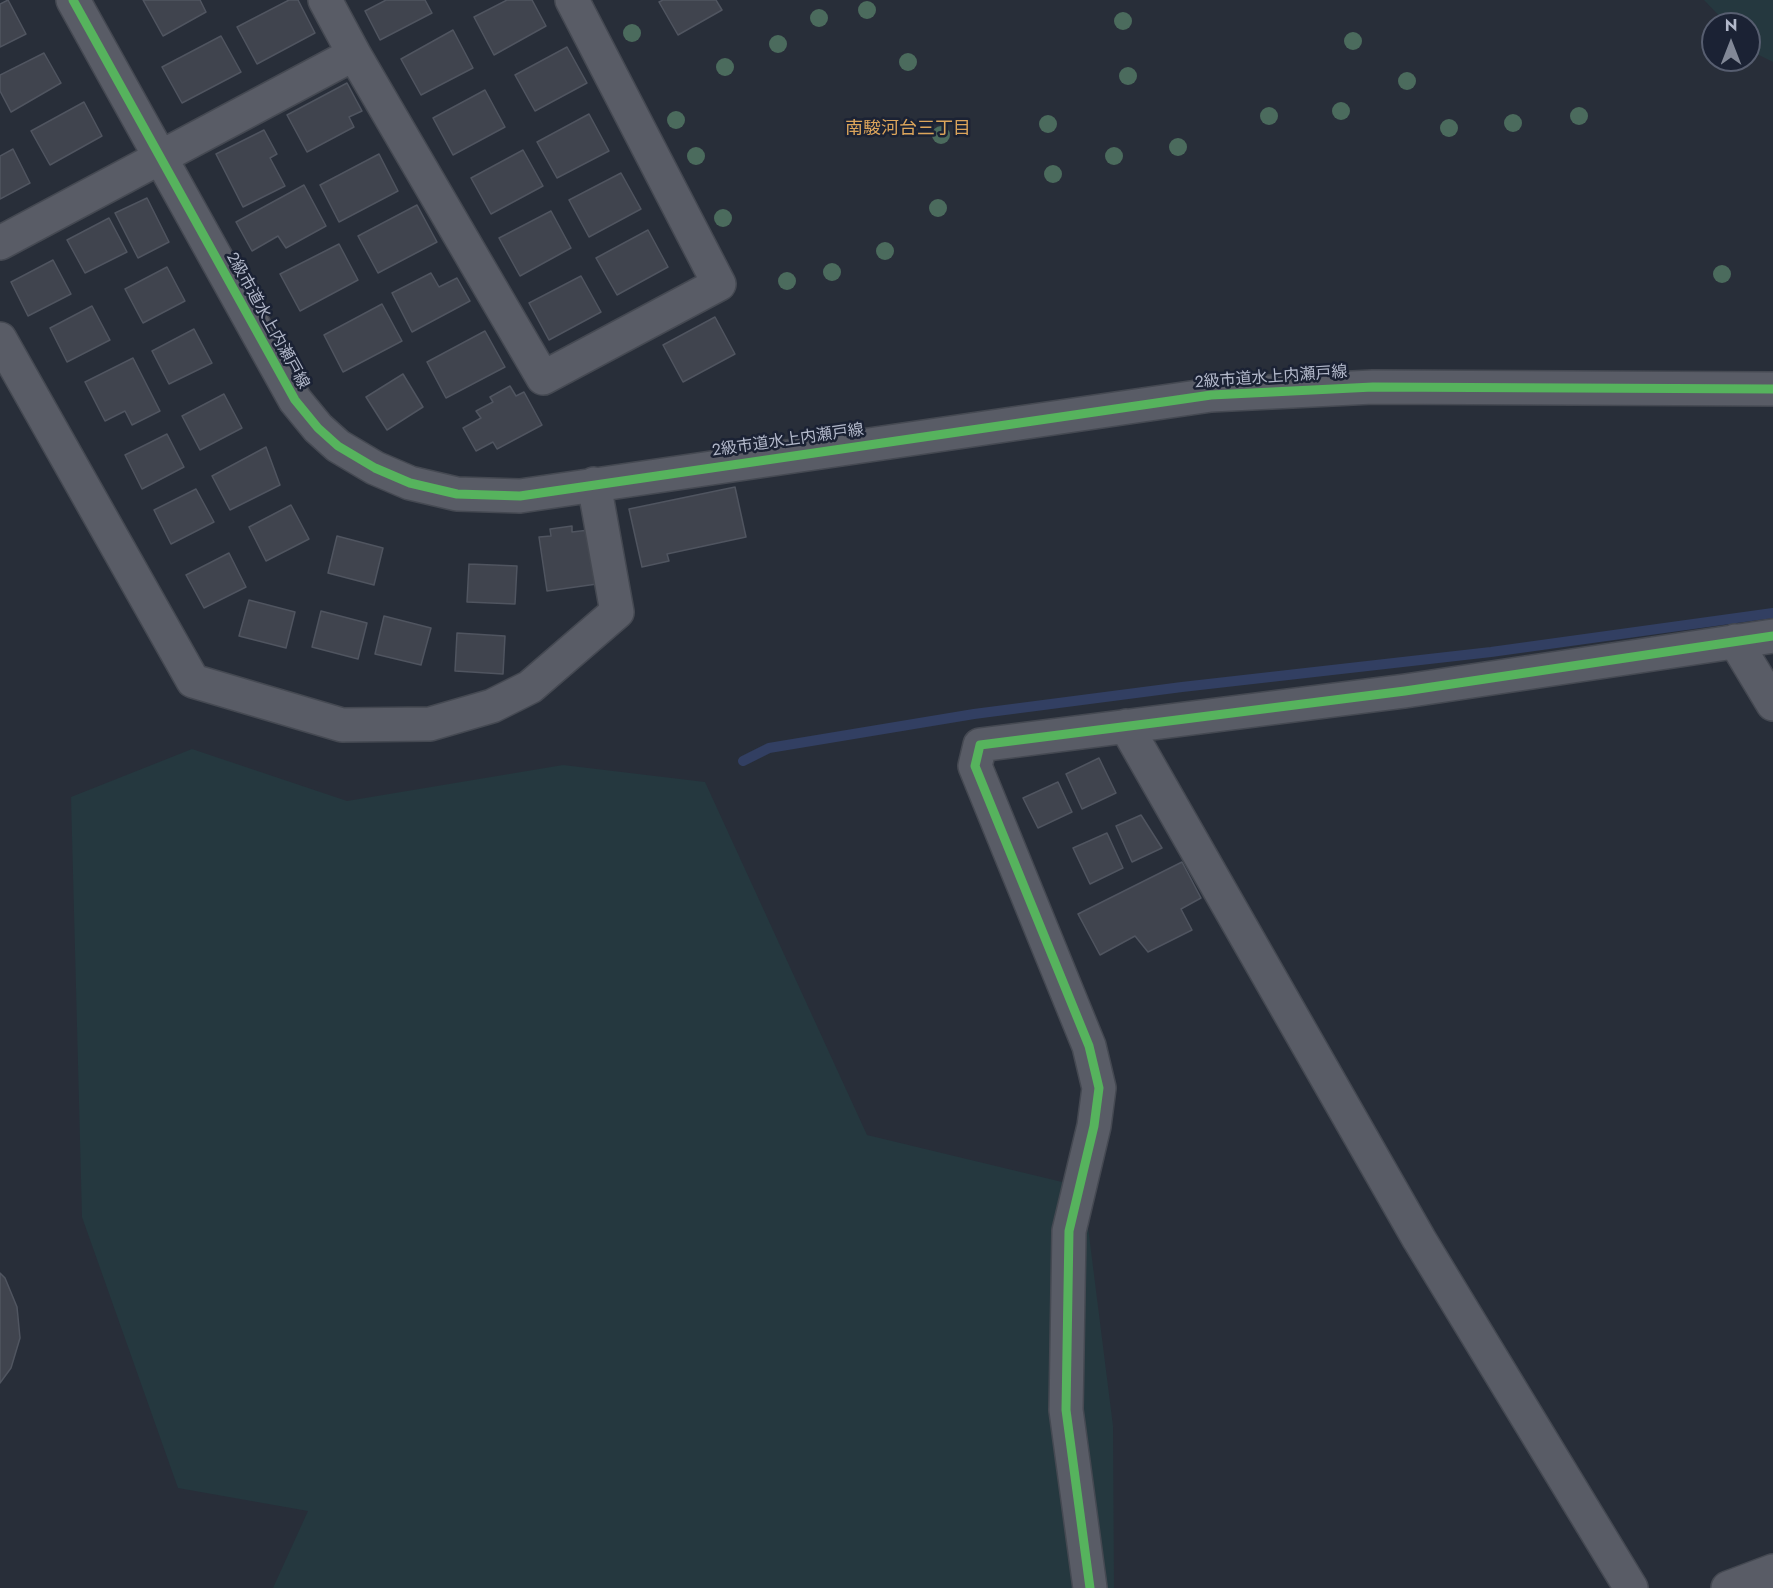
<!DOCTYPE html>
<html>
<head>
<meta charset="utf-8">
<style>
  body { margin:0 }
  #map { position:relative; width:1773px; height:1588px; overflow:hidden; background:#282e39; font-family:Jost,sans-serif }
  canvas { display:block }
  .north { position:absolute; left:1701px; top:12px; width:60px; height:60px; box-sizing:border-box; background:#1b2234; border:2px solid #575e70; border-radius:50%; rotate:0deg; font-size:16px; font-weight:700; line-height:24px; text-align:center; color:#b2b8ca }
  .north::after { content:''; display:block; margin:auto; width:21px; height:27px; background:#828897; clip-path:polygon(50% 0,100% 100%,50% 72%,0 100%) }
</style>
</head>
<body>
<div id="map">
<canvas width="1773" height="1588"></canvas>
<div class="north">N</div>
</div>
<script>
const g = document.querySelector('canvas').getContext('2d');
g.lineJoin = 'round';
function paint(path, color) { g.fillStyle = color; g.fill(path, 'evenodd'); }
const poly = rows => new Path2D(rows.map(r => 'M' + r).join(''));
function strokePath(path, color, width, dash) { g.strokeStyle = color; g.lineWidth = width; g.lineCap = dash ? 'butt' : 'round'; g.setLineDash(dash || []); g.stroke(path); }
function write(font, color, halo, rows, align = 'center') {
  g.font = font + ' Jost,"Noto Sans JP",sans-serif'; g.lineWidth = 5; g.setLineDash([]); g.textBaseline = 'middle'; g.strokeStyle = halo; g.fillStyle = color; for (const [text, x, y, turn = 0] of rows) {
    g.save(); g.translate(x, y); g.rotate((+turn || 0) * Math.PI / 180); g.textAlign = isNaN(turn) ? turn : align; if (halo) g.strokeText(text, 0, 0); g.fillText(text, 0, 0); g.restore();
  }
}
paint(poly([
  [1704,0,1773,0,1773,62,1755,53,1749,47,1749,24,1727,24],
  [192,749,347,801,563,765,705,782,867,1135,1083,1187,1113,1426,1114,1588,273,1588,308,1511,178,1488,82,1217,71,797]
]), '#25383f');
strokePath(poly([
  [743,761,769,748,974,714,1182,687,1491,652,1773,613]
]), '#323f62', 10);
const building = poly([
  [8,0,26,34,0,47,0,4,8,0],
  [143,0,200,0,206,12,163,36,143,0],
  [289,0,298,0,315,33,257,64,237,27,289,0],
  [386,0,425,0,432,13,380,40,365,11,386,0],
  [507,0,532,0,546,26,494,55,474,17,507,0],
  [663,0,716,0,722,10,678,35,659,2,663,0],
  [453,30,473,68,421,95,401,59,453,30],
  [221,36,241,72,182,103,162,67,221,36],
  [567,47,587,83,535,111,515,75,567,47],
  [44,53,61,83,11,112,0,91,0,75,44,53],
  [347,83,362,111,349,117,354,127,307,152,287,115,347,83],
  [485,90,505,127,453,155,433,118,485,90],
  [84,102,102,136,50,165,31,131,84,102],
  [589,114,609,151,557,178,537,142,589,114],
  [264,130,277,154,270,158,285,186,243,207,216,154,264,130],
  [13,149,30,183,0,199,0,156,13,149],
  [523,150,543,186,491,214,471,178,523,150],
  [379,154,398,191,339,222,320,185,379,154],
  [621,173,641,209,589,237,569,200,621,173],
  [304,185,326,226,286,248,278,236,252,251,236,222,304,185],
  [147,198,169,242,138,258,115,213,147,198],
  [417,205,437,242,378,273,358,236,417,205],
  [551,211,571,248,520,276,499,238,551,211],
  [109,218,127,252,85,273,67,240,109,218],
  [648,230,668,267,617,295,596,258,648,230],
  [339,244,358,280,300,311,280,274,339,244],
  [53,260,71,294,28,316,11,282,53,260],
  [167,267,185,301,143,323,125,289,167,267],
  [431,273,439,287,457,278,470,301,412,332,392,293,431,273],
  [581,276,601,312,549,340,529,303,581,276],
  [382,304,402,341,343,372,324,335,382,304],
  [92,306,110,340,67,362,50,328,92,306],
  [715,317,735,354,683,382,663,345,715,317],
  [194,329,212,363,169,384,152,351,194,329],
  [485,331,505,367,446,398,427,362,485,331],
  [133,358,160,411,132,425,125,411,105,421,85,382,133,358],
  [403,374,423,407,387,430,366,397,403,374],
  [510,386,516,396,524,392,542,425,497,449,493,442,476,451,463,428,481,418,476,411,493,402,490,397,510,386],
  [224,394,242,428,200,450,182,416,224,394],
  [167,434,184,467,142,489,125,455,167,434],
  [266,447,280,485,230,510,212,476,266,447],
  [735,487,746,537,667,554,669,561,642,567,629,509,735,487],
  [196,489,214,522,171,544,154,510,196,489],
  [291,505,309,539,266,561,249,527,291,505],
  [572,526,572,532,589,530,597,584,547,591,539,537,551,536,550,529,572,526],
  [337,536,383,548,374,585,328,573,337,536],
  [229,553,246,587,204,608,186,575,229,553],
  [469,564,517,566,515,604,467,602,469,564],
  [249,600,295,612,286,648,239,636,249,600],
  [321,611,367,623,358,659,312,647,321,611],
  [384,616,431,628,421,665,375,654,384,616],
  [457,633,505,636,503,674,455,671,457,633],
  [1099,758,1116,793,1082,809,1066,774,1099,758],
  [1058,782,1072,812,1038,828,1023,798,1058,782],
  [1141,815,1162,848,1132,862,1116,826,1141,815],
  [1107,833,1123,868,1090,884,1073,848,1107,833],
  [1182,862,1201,898,1181,909,1192,930,1148,952,1135,936,1100,955,1078,914,1182,862],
  [0,1273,5,1278,17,1307,20,1338,11,1368,0,1383,0,1273]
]);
paint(building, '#40444e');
strokePath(building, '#505560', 1.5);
const minor = poly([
  [73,0,295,400,318,428,338,446,375,468,410,483,457,494,520,496,1211,395,1373,387,1773,389],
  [325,0,354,54,543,378,719,284,572,0],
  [0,243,354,54],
  [0,339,193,681,342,725,430,724,492,706,530,687,617,612,594,484],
  [1735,641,1773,704],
  [1126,726,1419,1239,1631,1588],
  [1090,1588,1066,1410,1069,1231,1094,1126,1099,1088,1089,1046,975,766,980,745,1405,691,1773,636],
  [1728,1588,1773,1571]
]);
strokePath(minor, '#454952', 36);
strokePath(minor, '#595c66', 33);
strokePath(poly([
  [73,0,295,400,318,428,338,446,375,468,410,483,457,494,520,496,1211,395,1373,387,1773,389],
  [1090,1588,1066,1410,1069,1231,1094,1126,1099,1088,1089,1046,975,766,980,745,1405,691,1773,636]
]), '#56b35d', 9);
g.fillStyle = '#4b6b5d';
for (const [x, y] of [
  [867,10],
  [819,18],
  [1123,21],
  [632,33],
  [1353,41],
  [778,44],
  [908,62],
  [725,67],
  [1128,76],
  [1407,81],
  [1341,111],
  [1269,116],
  [1579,116],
  [676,120],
  [1513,123],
  [1048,124],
  [1449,128],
  [941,135],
  [1178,147],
  [696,156],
  [1114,156],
  [1053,174],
  [938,208],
  [723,218],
  [885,251],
  [832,272],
  [1722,274],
  [787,281]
]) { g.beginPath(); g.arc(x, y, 9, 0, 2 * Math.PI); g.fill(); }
write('16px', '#b2b8ca', '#1b2234', [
  ["2級市道水上内瀬戸線",267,321,61],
  ["2級市道水上内瀬戸線",1271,378,-4],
  ["2級市道水上内瀬戸線",788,441,-8]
]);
write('18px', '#dca55b', '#1b2234', [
  ["南駿河台三丁目",908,130]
]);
</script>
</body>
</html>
